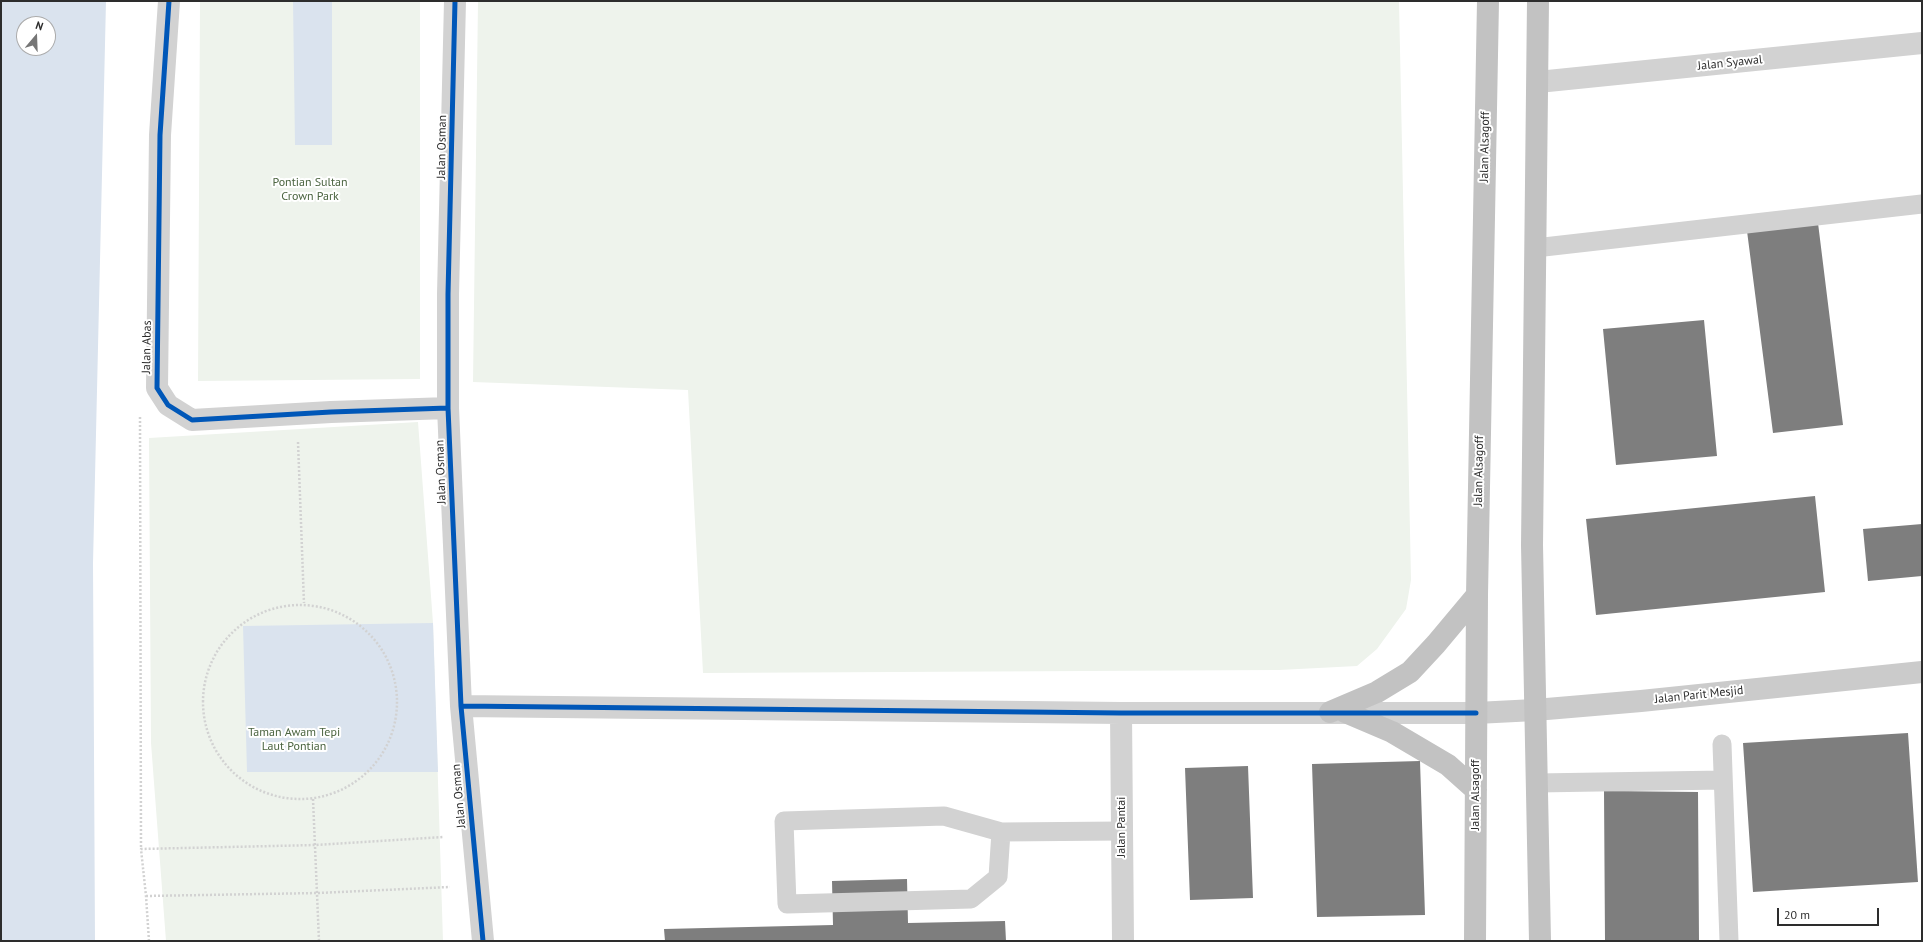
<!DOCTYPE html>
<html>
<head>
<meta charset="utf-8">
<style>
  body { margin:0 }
  #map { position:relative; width:1923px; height:942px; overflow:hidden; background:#fff; font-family:"PT Sans",sans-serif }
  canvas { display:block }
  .frame { position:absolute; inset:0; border:2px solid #2d2d2d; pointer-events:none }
  .north { position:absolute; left:16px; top:16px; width:40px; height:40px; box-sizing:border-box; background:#fff; border:1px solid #ababab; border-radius:50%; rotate:19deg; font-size:11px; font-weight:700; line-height:16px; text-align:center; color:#2d2d2d }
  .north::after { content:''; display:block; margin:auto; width:14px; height:18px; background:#767676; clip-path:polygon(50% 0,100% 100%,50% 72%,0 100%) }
  .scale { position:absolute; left:1777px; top:908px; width:102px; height:18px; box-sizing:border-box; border:2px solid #2d2d2d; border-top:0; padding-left:5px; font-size:12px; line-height:14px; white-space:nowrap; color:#2d2d2d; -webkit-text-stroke:3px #fff; paint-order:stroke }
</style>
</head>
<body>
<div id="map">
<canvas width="1923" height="942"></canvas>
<div class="frame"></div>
<div class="north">N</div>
<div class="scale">20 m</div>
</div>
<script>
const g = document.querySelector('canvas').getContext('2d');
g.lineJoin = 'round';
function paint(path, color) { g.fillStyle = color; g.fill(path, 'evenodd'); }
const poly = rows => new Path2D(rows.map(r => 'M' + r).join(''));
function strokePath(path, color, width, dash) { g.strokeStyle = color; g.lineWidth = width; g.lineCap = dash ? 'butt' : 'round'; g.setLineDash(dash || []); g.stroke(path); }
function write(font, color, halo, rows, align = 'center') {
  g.font = font + ' "PT Sans",sans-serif'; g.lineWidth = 4; g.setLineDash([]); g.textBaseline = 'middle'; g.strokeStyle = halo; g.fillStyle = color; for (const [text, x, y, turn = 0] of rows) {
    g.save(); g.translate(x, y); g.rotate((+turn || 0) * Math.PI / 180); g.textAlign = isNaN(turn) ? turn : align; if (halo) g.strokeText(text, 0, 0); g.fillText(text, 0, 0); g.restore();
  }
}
paint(poly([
  [200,1,420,1,420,379,198,381],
  [478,1,1399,1,1411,580,1406,609,1377,649,1357,666,1279,670,703,673,688,390,473,382],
  [418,422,433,623,443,941,166,941,151,743,149,438]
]), '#eef3ec');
paint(poly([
  [1,1,106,1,93,563,95,941,1,941],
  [24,24,48,24,48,48,24,48],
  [293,1,332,1,332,145,295,145],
  [433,623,438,772,247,772,243,626]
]), '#dae3ee');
paint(poly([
  [1818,223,1843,425,1773,433,1747,231],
  [1704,320,1717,456,1616,465,1603,329],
  [1815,496,1825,592,1596,615,1586,519],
  [1922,524,1922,576,1868,581,1863,529],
  [1908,733,1918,882,1753,892,1743,743],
  [1420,761,1425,915,1317,917,1312,764],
  [1248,766,1253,898,1190,900,1185,768],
  [1604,791,1698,792,1699,941,1605,941],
  [907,879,908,923,1005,921,1006,941,665,941,664,929,833,925,832,881]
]), '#7e7e7e');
strokePath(poly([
  [140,417,141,849],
  [298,442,304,603],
  '203 702a97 97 0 1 1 194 0a97 97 0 1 1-194 0Z',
  [313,799,319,941],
  [146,896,318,893,450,887],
  [149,941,146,896,141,849,316,845,444,837]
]), '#d2d2d2', 2.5, [2, 2]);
strokePath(poly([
  [1535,248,1922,204],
  [1722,744,1729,941],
  [1537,783,1723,780],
  [1001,832,998,877,971,899,787,904,784,821,944,816,1001,832,1122,831]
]), '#d2d2d2', 19);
strokePath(poly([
  [169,1,160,135,157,388,168,405,192,420,331,412,448,408],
  [455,1,448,294,448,408,461,706,483,941],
  [1538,82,1922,43],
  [461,706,1121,713,1476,713],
  [1121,713,1123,941]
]), '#d2d2d2', 22);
strokePath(poly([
  [1476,713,1535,710,1641,701,1922,672]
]), '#cbcbcb', 22);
strokePath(poly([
  [1538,1,1532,545,1540,941],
  [1330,712,1377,692,1410,672,1436,644,1477,595],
  [1345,712,1392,732,1448,765,1476,790],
  [1475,941,1477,595,1488,1]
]), '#c2c2c2', 22);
strokePath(poly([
  [169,1,160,135,157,388,168,405,192,420,331,412,448,408],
  [455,1,448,294,448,408,461,706,483,941],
  [461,706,1121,713,1476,713]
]), '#0057b8', 5);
write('12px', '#2d2d2d', '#fff', [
  ["Jalan Syawal",1730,63,-6],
  ["Jalan Osman",442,147,-89],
  ["Jalan Alsagoff",1485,147,-89],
  ["Jalan Abas",147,347,-89],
  ["Jalan Alsagoff",1479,471,-89],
  ["Jalan Osman",441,472,-92],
  ["Jalan Parit Mesjid",1699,695,-6],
  ["Jalan Alsagoff",1476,795,-90],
  ["Jalan Osman",459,796,-95],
  ["Jalan Pantai",1122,827,-90]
]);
write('12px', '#4b6440', '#fff', [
  ["Pontian Sultan",310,183],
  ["Crown Park",310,197],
  ["Taman Awam Tepi",294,733],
  ["Laut Pontian",294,747]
]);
</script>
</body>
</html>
